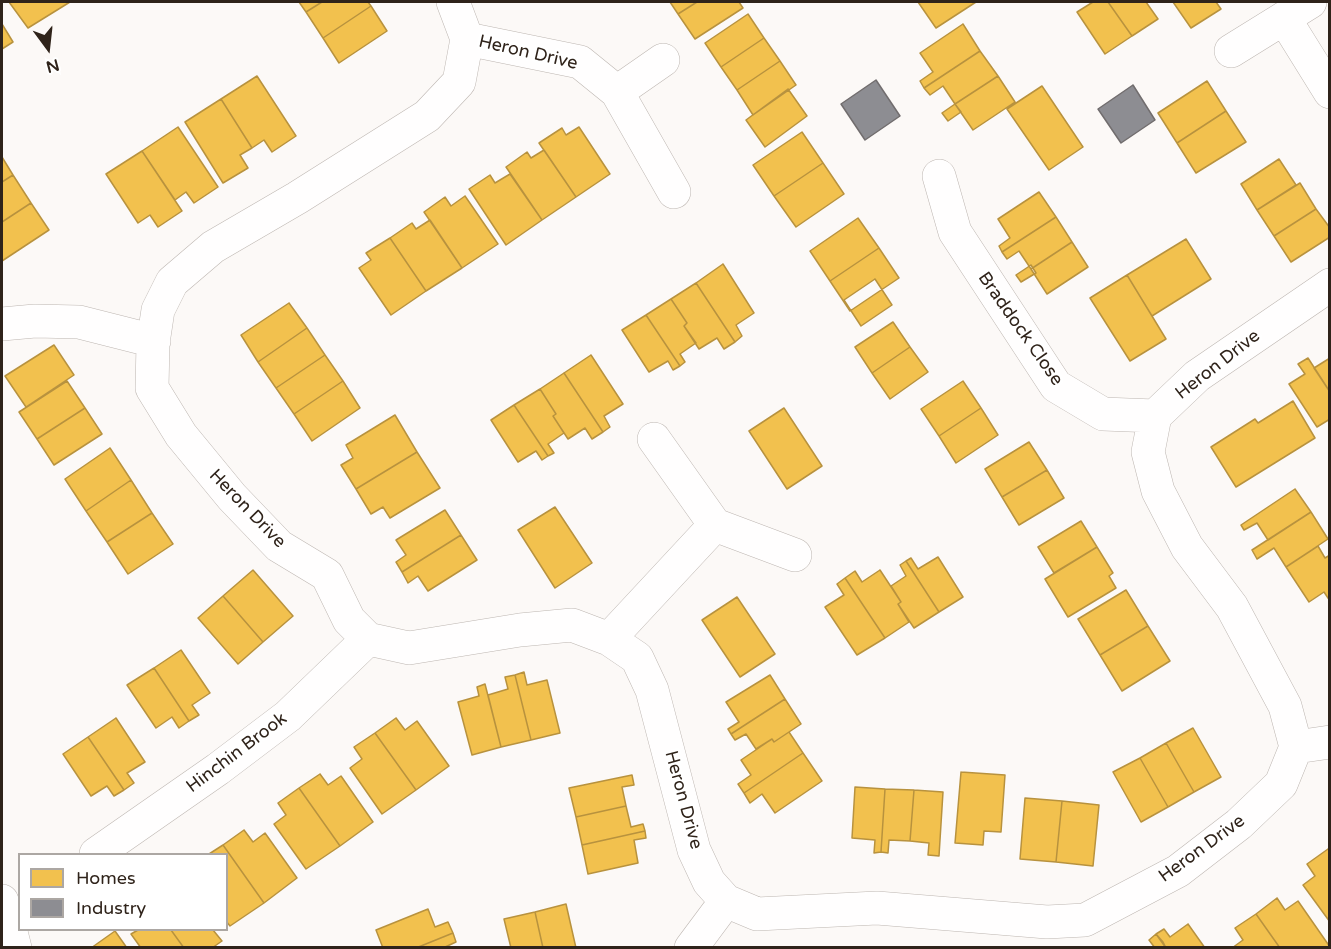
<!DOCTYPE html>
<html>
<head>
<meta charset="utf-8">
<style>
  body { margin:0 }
  #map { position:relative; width:1331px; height:949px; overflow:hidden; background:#fcf9f7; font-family:"Varela Round",sans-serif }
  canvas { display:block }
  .frame { position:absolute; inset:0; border:3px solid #2f231a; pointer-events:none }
  .legend { position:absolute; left:18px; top:853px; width:210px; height:78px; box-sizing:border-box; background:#fff; border:2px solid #aca7a3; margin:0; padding:8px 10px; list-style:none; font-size:18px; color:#2f231a }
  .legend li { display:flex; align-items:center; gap:12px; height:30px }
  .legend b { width:30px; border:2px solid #aca7a3 }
  .north { position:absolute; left:18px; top:18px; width:60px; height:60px; -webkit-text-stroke:4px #fff; paint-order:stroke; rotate:165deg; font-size:16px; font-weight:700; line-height:24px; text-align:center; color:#2f231a }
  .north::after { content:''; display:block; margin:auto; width:21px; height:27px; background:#2f231a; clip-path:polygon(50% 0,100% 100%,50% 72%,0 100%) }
</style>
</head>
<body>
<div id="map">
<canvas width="1331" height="949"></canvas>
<div class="frame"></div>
<ul class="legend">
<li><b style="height:16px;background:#f2c14e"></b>Homes</li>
<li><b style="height:16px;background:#8d8d92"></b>Industry</li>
</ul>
<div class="north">N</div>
</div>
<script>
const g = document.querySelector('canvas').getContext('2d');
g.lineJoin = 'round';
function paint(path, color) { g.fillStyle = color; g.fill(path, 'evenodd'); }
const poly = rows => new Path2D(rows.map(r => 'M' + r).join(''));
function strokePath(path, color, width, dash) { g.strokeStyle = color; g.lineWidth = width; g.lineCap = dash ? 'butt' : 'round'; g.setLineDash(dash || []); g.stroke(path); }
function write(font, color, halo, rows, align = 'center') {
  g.font = font + ' "Varela Round",sans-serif'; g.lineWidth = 6; g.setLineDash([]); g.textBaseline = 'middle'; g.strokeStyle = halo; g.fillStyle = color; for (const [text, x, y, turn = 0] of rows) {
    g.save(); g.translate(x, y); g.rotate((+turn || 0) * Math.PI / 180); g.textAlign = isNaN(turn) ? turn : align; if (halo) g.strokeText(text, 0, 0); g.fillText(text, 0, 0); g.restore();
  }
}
const homes = poly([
  [9,2,70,2,28,28,9,2],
  [299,2,322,2,306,12,299,2],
  [322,2,368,2,371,6,323,38,306,12,322,2],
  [670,2,697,2,678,14,670,2],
  [697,2,739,2,743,8,695,39,678,14,697,2],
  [918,2,976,2,936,28,918,2],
  [1093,2,1108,2,1132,36,1105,54,1077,12,1093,2],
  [1108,2,1146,2,1158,19,1132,36,1108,2],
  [1173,2,1216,2,1221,9,1191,28,1173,2],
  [371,6,387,31,339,63,323,38,371,6],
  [748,14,764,38,721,67,705,43,748,14],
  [2,24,13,42,2,49,2,24],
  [963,24,980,51,924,88,920,81,933,72,920,53,963,24],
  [764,38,780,61,737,90,721,67,764,38],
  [980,51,998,76,955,104,943,86,930,95,924,88,980,51],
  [780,61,796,85,753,115,737,90,780,61],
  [257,76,296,136,272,152,264,140,252,148,221,99,257,76],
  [998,76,1015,102,973,130,955,104,998,76],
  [1207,81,1226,111,1177,143,1158,113,1207,81],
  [1042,86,1083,147,1049,170,1007,109,1042,86],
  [788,89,807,116,765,147,746,120,788,89],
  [221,99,252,148,240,155,248,168,223,183,185,122,221,99],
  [955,104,961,112,948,121,942,113,955,104],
  [1226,111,1246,142,1196,173,1177,143,1226,111],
  [178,127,218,187,194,203,186,192,175,200,142,151,178,127],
  [579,127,610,174,576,197,539,143,562,128,566,135,579,127],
  [802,132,823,163,774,196,753,165,802,132],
  [544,150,576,197,542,220,506,167,527,152,531,158,544,150],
  [142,151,182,211,158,227,150,215,138,223,106,174,142,151],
  [2,157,13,175,2,182,2,157],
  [1279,159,1296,185,1257,210,1241,184,1279,159],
  [823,163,844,194,796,227,774,196,823,163],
  [510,174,542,220,506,245,469,189,490,175,495,183,510,174],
  [13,175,31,203,2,222,2,182,13,175],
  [1300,183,1316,209,1274,236,1257,210,1300,183],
  [1039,192,1056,217,1002,252,999,246,1010,238,998,219,1039,192],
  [465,196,498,244,462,268,424,212,445,197,451,206,465,196],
  [31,203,49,230,2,261,2,222,31,203],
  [1316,209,1330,228,1330,237,1291,262,1274,236,1316,209],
  [1056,217,1072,242,1031,269,1019,251,1007,259,1002,252,1056,217],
  [858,218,879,248,830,281,810,251,858,218],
  [430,220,462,268,426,291,390,238,412,223,416,229,430,220],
  [390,238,426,291,391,315,359,268,371,260,366,253,390,238],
  [1186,239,1211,279,1152,316,1127,275,1186,239],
  [1072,242,1088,267,1047,294,1031,269,1072,242],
  [879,248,899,278,850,311,830,281,879,248],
  [723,264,754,313,736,325,742,336,735,342,696,283,723,264],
  [1031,265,1036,273,1021,282,1016,275,1031,265],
  [1127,275,1166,339,1130,361,1090,298,1127,275],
  [875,279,892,305,861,326,844,300,875,279],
  [696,283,735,342,724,349,717,338,699,349,684,326,687,323,671,299,696,283],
  [671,299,687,323,684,326,696,343,680,354,685,362,680,366,646,315,671,299],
  [289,303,307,328,258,362,241,335,289,303],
  [646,315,680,366,673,370,668,361,649,372,622,330,646,315],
  [893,322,910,347,872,373,855,347,893,322],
  [307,328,325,355,276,388,258,362,307,328],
  [54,345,74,375,26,407,5,376,54,345],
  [910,347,928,372,890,399,872,373,910,347],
  [325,355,343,381,294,414,276,388,325,355],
  [591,355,623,404,604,416,610,427,603,432,564,373,591,355],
  [1308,358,1330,392,1330,419,1317,427,1289,384,1305,374,1298,364,1308,358],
  [1330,358,1330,392,1314,368,1330,358],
  [564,373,603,432,592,439,585,428,568,439,553,416,556,414,540,389,564,373],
  [67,381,85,408,37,439,19,412,67,381],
  [343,381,360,408,312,441,294,414,343,381],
  [963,381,981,408,939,436,921,409,963,381],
  [540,389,556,414,553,416,564,433,548,444,554,453,548,456,514,405,540,389],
  [1293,401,1315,438,1236,487,1211,447,1255,419,1258,423,1293,401],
  [514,405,548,456,542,460,536,451,518,462,491,420,514,405],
  [85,408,102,434,54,465,37,439,85,408],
  [784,408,822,466,787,489,749,431,784,408],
  [981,408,998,435,956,463,939,436,981,408],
  [395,415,417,452,356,489,341,465,353,458,346,445,395,415],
  [1029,442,1047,470,1002,497,985,469,1029,442],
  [110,448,131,480,86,511,65,479,110,448],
  [417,452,440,488,390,518,383,507,371,514,356,489,417,452],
  [1047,470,1064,498,1019,525,1002,497,1047,470],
  [131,480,152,513,107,542,86,511,131,480],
  [1295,489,1311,512,1268,540,1257,523,1244,530,1241,525,1295,489],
  [555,507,592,563,555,588,518,530,555,507],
  [445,510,461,535,402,572,396,562,406,555,396,540,445,510],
  [1311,512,1328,539,1286,567,1274,548,1257,559,1252,550,1311,512],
  [152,513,173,544,128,574,107,542,152,513],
  [1081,521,1097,547,1054,573,1038,547,1081,521],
  [461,535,477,560,428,591,418,576,408,583,402,572,461,535],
  [1318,546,1325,558,1330,555,1330,601,1324,592,1309,602,1286,567,1318,546],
  [1097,547,1113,573,1109,576,1116,588,1068,617,1045,579,1097,547],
  [938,557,963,597,939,612,906,561,911,558,918,569,938,557],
  [906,561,939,612,914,628,898,604,901,602,891,586,906,576,900,565,906,561],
  [253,570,293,616,263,642,223,596,253,570],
  [880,570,901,602,898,604,909,622,885,638,845,578,855,571,862,582,880,570],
  [845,578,885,638,857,655,825,607,844,595,837,584,845,578],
  [1126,590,1148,626,1100,655,1078,619,1126,590],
  [223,596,263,642,238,664,198,618,223,596],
  [737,597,775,654,740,677,702,620,737,597],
  [1148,626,1170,661,1122,691,1100,655,1148,626],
  [181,650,210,693,192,705,199,715,189,721,154,668,181,650],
  [154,668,189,721,179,728,172,717,156,728,127,685,154,668],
  [524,672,527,685,547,680,560,733,531,740,515,675,524,672],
  [515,675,531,740,501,747,488,695,508,689,505,677,515,675],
  [770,675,785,699,731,734,728,729,739,722,726,702,770,675],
  [485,684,501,747,472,755,458,702,479,696,477,687,485,684],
  [785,699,801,724,774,742,772,739,756,749,746,734,735,740,731,734,785,699],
  [116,718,145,762,127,773,134,783,124,790,88,737,116,718],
  [396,718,405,730,417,721,449,766,416,790,375,733,396,718],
  [1193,728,1221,777,1194,792,1166,743,1193,728],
  [789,732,803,753,744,793,738,784,751,775,741,760,772,739,774,742,789,732],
  [375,733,416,790,382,814,350,768,362,759,354,747,375,733],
  [88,737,124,790,114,796,107,786,91,796,63,754,88,737],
  [1166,743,1194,792,1168,807,1140,758,1166,743],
  [803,753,822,781,775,813,762,794,750,803,744,793,803,753],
  [1140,758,1168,807,1141,822,1113,772,1140,758],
  [961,772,1005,775,1001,832,984,831,983,845,955,843,961,772],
  [320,774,328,785,341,776,373,822,340,846,299,788,320,774],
  [632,775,634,785,622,787,626,806,576,817,569,788,632,775],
  [855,787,885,789,881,852,874,853,875,840,852,838,855,787],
  [299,788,340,846,306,869,274,824,286,815,278,803,299,788],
  [885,789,914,790,910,841,889,840,888,853,881,852,885,789],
  [914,790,943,792,939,856,928,855,929,843,910,841,914,790],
  [1025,798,1062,801,1056,862,1020,859,1025,798],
  [1062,801,1099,805,1093,866,1056,862,1062,801],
  [626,806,631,827,643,824,645,831,582,845,576,817,626,806],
  [244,830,253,842,265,833,297,878,264,903,223,845,244,830],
  [645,831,646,838,634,840,638,863,588,874,582,845,645,831],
  [223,845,264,903,230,926,226,921,226,854,209,854,223,845],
  [1328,849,1330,851,1330,922,1303,885,1315,876,1307,864,1328,849],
  [1277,898,1285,910,1298,901,1330,947,1280,948,1256,914,1277,898],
  [566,904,576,948,543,948,535,912,566,904],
  [428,909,435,927,448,922,453,933,416,948,383,948,376,930,428,909],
  [535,912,543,948,511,948,504,919,535,912],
  [1256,914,1280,948,1232,948,1243,940,1235,928,1256,914],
  [1188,924,1205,948,1166,948,1156,934,1164,929,1170,937,1188,924],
  [138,930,171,930,184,948,141,948,131,934,138,930],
  [171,930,213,930,222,941,212,948,184,948,171,930],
  [115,931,127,948,91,948,115,931],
  [453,933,456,942,443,948,416,948,453,933],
  [1156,934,1163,942,1166,948,1155,948,1149,940,1156,934]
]);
paint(homes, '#f2c14e');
strokePath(homes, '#b8923e', 1.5);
const industry = poly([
  [876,80,900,116,865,140,841,104,876,80],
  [1133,85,1155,120,1121,143,1098,109,1133,85]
]);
paint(industry, '#8d8d92');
strokePath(industry, '#716d6e', 1.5);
const minor = poly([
  [453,2,467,39,459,82,427,116,297,198,213,247,172,282,158,310,153,343,152,388,181,435,232,497,279,546,327,575,349,620,368,639,409,648,520,630,572,625,609,639,637,658,652,690,694,850,709,882,726,901,757,914,877,908,1047,922,1085,920,1178,871,1239,824,1281,784,1296,747,1285,706,1232,607,1187,547,1158,491,1148,452,1155,416,1197,376,1330,285],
  [1284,18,1330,92],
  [467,39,580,62,617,92,674,192],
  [1231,51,1310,2],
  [617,92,663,60],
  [939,176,955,232,1056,386,1103,414,1155,416],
  [2,324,35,321,79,322,154,341],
  [654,439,715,525,795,555],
  [609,639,715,525],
  [1296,747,1330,742],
  [96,854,218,769,288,716,368,639],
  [2,901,7,916,15,948],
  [691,948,726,901]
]);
strokePath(minor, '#bdb6b1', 34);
strokePath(minor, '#fffefe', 33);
write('18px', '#2f231a', '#fff', [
  ["Heron Drive",528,53,13],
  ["Braddock Close",1020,329,55],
  ["Heron Drive",1218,365,-38],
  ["Heron Drive",247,509,46],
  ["Hinchin Brook",237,753,-37],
  ["Heron Drive",683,800,75],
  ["Heron Drive",1202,849,-36]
]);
</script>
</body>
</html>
